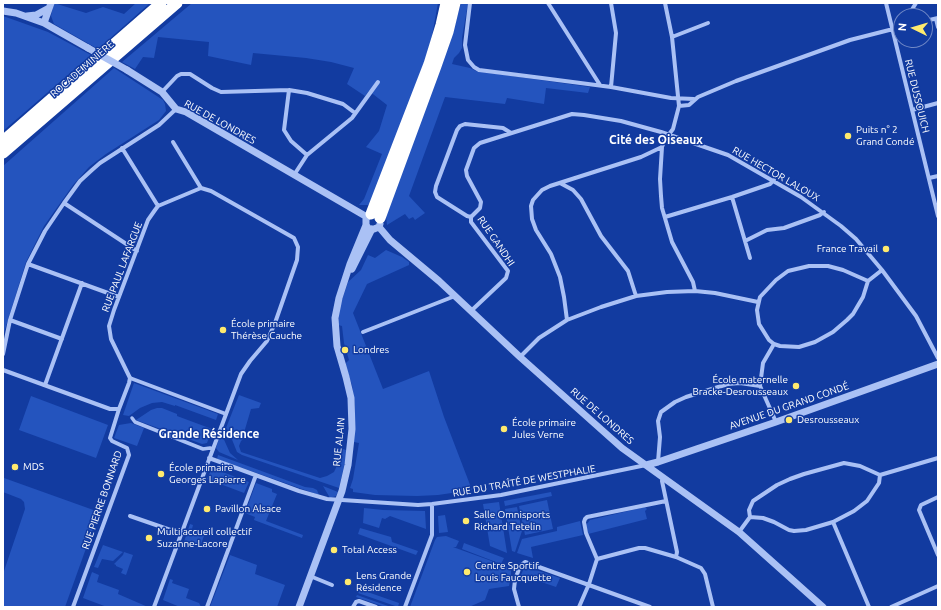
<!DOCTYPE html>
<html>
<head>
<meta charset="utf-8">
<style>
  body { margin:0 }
  #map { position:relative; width:941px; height:610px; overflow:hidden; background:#123ba0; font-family:Ubuntu,sans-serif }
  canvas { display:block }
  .frame { position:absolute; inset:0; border:4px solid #fff; pointer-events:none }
  .north { position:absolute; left:893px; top:8px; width:40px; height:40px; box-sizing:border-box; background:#123ba0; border:1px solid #7189c6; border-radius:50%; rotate:275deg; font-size:11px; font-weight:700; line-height:16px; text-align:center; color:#fff }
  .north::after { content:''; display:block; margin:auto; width:14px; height:18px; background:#ffea6e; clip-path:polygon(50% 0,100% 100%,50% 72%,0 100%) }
</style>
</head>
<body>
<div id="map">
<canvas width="941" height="610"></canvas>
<div class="frame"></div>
<div class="north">N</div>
</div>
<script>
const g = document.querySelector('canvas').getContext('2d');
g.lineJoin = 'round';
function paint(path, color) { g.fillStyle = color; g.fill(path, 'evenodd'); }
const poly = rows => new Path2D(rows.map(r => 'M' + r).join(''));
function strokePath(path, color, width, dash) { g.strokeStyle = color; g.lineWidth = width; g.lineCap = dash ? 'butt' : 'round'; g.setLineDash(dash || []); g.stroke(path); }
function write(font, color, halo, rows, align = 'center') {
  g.font = font + ' Ubuntu,sans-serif'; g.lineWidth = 3; g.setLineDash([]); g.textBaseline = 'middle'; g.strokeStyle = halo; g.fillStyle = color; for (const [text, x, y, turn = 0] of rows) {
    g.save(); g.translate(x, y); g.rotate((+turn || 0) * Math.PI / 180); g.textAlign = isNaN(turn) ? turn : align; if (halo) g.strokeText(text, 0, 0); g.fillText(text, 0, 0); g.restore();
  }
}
paint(poly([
  [54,3,86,13,103,7,124,14,136,3,150,3,98,49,54,24,51,16],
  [192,3,438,3,432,36,426,57,371,202,368,205,359,205,364,199,382,154,366,147,379,131,387,105,369,91,365,96,347,84,354,68,331,62,306,58,253,53,251,65,208,56,209,42,158,37,154,58,143,57,135,69,122,62],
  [461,3,468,3,462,38,462,48,459,53,454,58,452,64,470,68,476,71,590,87,588,93,546,88,544,104,507,98,505,104,445,97,409,196,425,213,415,220,413,217,409,219,405,214,387,225,386,216,445,52,448,49],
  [3,16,48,32,91,55,3,131],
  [114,68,163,100,165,104,166,111,159,120,106,154,89,167,73,185,44,226,26,262,3,336,3,166],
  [386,250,402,257,409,262,409,265,367,284,353,313,383,389,429,371,444,417,472,490,438,495,417,496,375,495,353,492,353,489,350,488,353,479,359,443,354,442,355,405,352,385,345,364,349,360,344,343,342,326,338,325,340,306,348,282,361,270,368,255,375,258],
  [134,383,218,414,216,420,175,405,175,406,162,402,152,403,140,408,129,416,123,415],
  [239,395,261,403,259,408,251,409,243,436,244,438,241,441,239,446,241,452,320,478,327,476,334,472,340,459,343,449,346,450,347,453,339,488,242,455,237,452,229,432,226,428],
  [31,396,108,425,96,458,19,430],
  [157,408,162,408,177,414,177,416,212,429,207,443,202,444,136,420,151,410],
  [131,423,144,428,137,446,114,438,119,425],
  [221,433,230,453,238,460,219,452,216,448],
  [218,455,305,487,313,488,317,490,319,495,217,459],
  [212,468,249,482,244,493,207,479],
  [4,478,99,512,65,607,3,607,3,574,25,509,24,502,21,499,3,492],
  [256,483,272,489,272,492,277,494,266,521,303,535,302,538,254,520,255,517,245,513],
  [323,486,338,492,336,496,330,498],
  [551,492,552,496,505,506,504,501],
  [547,500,553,529,525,535,519,506],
  [499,502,507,553,490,546,483,504],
  [517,507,522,531,515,552,512,551,505,509],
  [645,507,647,509,645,511,647,519,588,534,586,525,590,520],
  [364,508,383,510,425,511,426,529,390,516,385,519,382,518,379,528,363,523],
  [445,515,448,532,439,533,438,516],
  [580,521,583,535,531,547,533,558,517,553,522,539,557,531,557,527],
  [190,524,193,525,192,529,205,533,200,547,187,543,185,546,183,545],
  [360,528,391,537,392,542,418,551,416,555,358,534],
  [446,536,459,541,456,547,453,547,511,568,511,576,509,586,489,589,485,600,469,607,410,607,435,540,437,537],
  [464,543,504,558,501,564,462,549],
  [103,545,123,552,113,561,102,559,98,568,94,567],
  [124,552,133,555,126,575,121,573,123,569,116,566,116,565,114,564,123,555],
  [230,555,257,565,255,574,285,585,277,607,210,607],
  [527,567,560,578,556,587,521,575,524,568],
  [92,572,99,575,97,582,119,590,118,594,148,607,107,607,83,598],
  [170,579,173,580,172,583,189,589,186,598,199,603,201,607,180,607,163,600],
  [359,589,399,603,398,607,358,593],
  [357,595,391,607,385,607,356,597]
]), '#2454be');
strokePath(poly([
  [130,378,226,414],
  [132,418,135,422,203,449,210,448,213,449]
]), '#aac1f5', 3.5);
strokePath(poly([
  [470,3,465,45,468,60,474,67,479,70,542,78,611,87,671,98,694,99],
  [548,3,600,85],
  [611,3,616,33,611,87],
  [665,3,672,37,679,106,673,129,664,141,662,147,660,179,661,196,662,208,672,242,693,282,695,291],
  [886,3,938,216],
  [908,16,916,3],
  [936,19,938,27],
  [925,21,938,18],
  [672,37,708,23],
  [289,90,284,130,291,141,307,155],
  [162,92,177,76,181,74,190,74,212,88,221,92,289,90,307,93,343,104,355,113],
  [679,106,689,105,698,97,736,81,850,40,901,27],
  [912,110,938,103],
  [173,142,201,188],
  [122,148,158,206],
  [294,175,307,155,352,118,378,82],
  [929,178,938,176],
  [560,183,573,190,581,199,601,236,628,271,636,296],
  [732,197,750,258],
  [64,203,137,251],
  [471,217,480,208,481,202,467,176,466,170,474,148,480,143,572,114,584,115,621,121,661,132,728,155,801,197,841,226,856,239,882,270,916,316,938,358],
  [471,217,467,216,437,197,435,192,436,186,457,130,460,126,465,124,503,128,511,133],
  [471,217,471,222,508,271,506,278,471,311],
  [665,217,732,197,770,184,774,180],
  [745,241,767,230,784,228,820,215,824,212],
  [28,264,119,297],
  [868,281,863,297,853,314,847,320,833,332,815,342,799,347,780,346,774,344,769,340,759,324,757,310,760,297,776,280,788,271,809,266,828,266,843,270,868,281,882,270],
  [10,320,62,339],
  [567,320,564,297,560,277,551,254,536,230,532,219,531,206,533,200,542,190,550,186,641,157,662,147],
  [363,332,455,296],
  [3,354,10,320,28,264,45,231,64,203,80,181,92,170,100,163,159,125,176,109],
  [520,357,539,338,567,320,601,307,636,296,667,292,695,291,715,293,758,302],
  [3,370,110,409,119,409,129,383,130,378,111,339,109,326,114,310,148,220,155,210,158,206,201,188],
  [45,385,82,283],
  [760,386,763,363,774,344],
  [209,458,299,491,327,499,418,505,432,504,501,495,646,465],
  [658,462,660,437,658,421,661,412,675,402,686,397,728,384,740,383,760,386,776,422],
  [663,478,662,481,677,552,676,557],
  [938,497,921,505,919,510,938,555],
  [130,516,182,534],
  [750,517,763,518,774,522,789,530,794,531,806,530,833,522,854,511,867,501,879,483,880,475,938,458],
  [750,517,749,510,753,501,777,485,790,479,804,474,844,463,860,466,880,475],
  [833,522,869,607],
  [739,532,750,517],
  [597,559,586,533,584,522,585,519,587,517,666,501],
  [310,576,332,585],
  [73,607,129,455,127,448,112,441,110,438,119,409],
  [154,607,241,374,250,361,267,341,275,323,297,260,298,247,294,238,211,191,201,188],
  [207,607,256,475],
  [353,607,356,602,359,601,376,607],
  [405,607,432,535,432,504],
  [519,607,514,589,515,580,520,566,525,562,650,607],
  [579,607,589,584,597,559,639,548,645,548,676,557,701,568,705,574,713,607],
  [891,607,938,586]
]), '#aac1f5', 4);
strokePath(poly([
  [3,11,16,13,44,23,88,48],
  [27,16,36,15,49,8],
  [44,23,51,3],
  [127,70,162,92,176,109,186,112,367,217],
  [366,225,369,229,374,229,379,227,380,224],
  [379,227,390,240,439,281,520,357,622,448,739,532,823,607],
  [352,269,372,229],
  [646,465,658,462,776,422,938,364],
  [299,607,342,491,348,465,352,429,351,398,346,377,337,346,335,318,339,298,350,264,366,225,366,219,369,215,375,214]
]), '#aac1f5', 7);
strokePath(poly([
  [3,141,161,3],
  [3,153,177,3],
  [371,214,429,64,441,25,446,3],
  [380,218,436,66,448,32,455,3]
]), '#fff', 11);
strokePath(poly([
  [88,48,127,70]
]), '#aac1f5', 7);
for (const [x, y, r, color] of [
  [848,136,4,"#ffea6e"],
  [886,249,4,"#ffea6e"],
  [223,330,4,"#ffea6e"],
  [345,350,4,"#ffea6e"],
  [796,386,4,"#ffea6e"],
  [789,420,4,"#ffea6e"],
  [504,429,4,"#ffea6e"],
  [15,467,4,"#ffea6e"],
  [161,474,4,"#ffea6e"],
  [207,509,4,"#ffea6e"],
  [466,521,4,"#ffea6e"],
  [149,538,4,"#ffea6e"],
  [334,550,4,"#ffea6e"],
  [467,572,4,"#ffea6e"],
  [348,582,4,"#ffea6e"]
]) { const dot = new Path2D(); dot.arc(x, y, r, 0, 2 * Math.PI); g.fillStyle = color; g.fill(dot); strokePath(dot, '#123ba0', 1.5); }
write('10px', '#fff', '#123ba0', [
  ["ROCADE MINIÈRE",82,69,-41],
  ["RUE DUSSOUICH",917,96,76],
  ["RUE DE LONDRES",220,122,29],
  ["RUE HECTOR LALOUX",776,174,30],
  ["RUE GANDHI",496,241,56],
  ["RUE PAUL LAFARGUE",122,267,-69],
  ["AVENUE DU GRAND CONDÉ",789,406,-19],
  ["RUE DE LONDRES",602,416,41],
  ["RUE ALAIN",339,442,-84],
  ["RUE DU TRAÎTÉ DE WESTPHALIE",524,481,-10],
  ["RUE PIERRE BONNARD",102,500,-71]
]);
write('10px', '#fff', '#123ba0', [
  ["Puits n° 2",856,130],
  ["Grand Condé",856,142],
  ["France Travail",878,249,"right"],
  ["École primaire",231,324],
  ["Thérèse Cauche",231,336],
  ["Londres",353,350],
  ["École maternelle",788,380,"right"],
  ["Bracke-Desrousseaux",788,392,"right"],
  ["Desrousseaux",797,420],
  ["École primaire",512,423],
  ["Jules Verne",512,435],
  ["MDS",23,467],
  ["École primaire",169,468],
  ["Georges Lapierre",169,480],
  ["Pavillon Alsace",215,509],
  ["Salle Omnisports",474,515],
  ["Richard Tetelin",474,527],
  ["Multi accueil collectif",157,532],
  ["Suzanne-Lacore",157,544],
  ["Total Access",342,550],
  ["Centre Sportif",475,566],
  ["Louis Faucquette",475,578],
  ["Lens Grande",356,576],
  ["Résidence",356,588]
], 'left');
write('bold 12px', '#fff', '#123ba0', [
  ["Cité des Oiseaux",656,140],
  ["Grande Résidence",209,434]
]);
</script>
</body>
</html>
